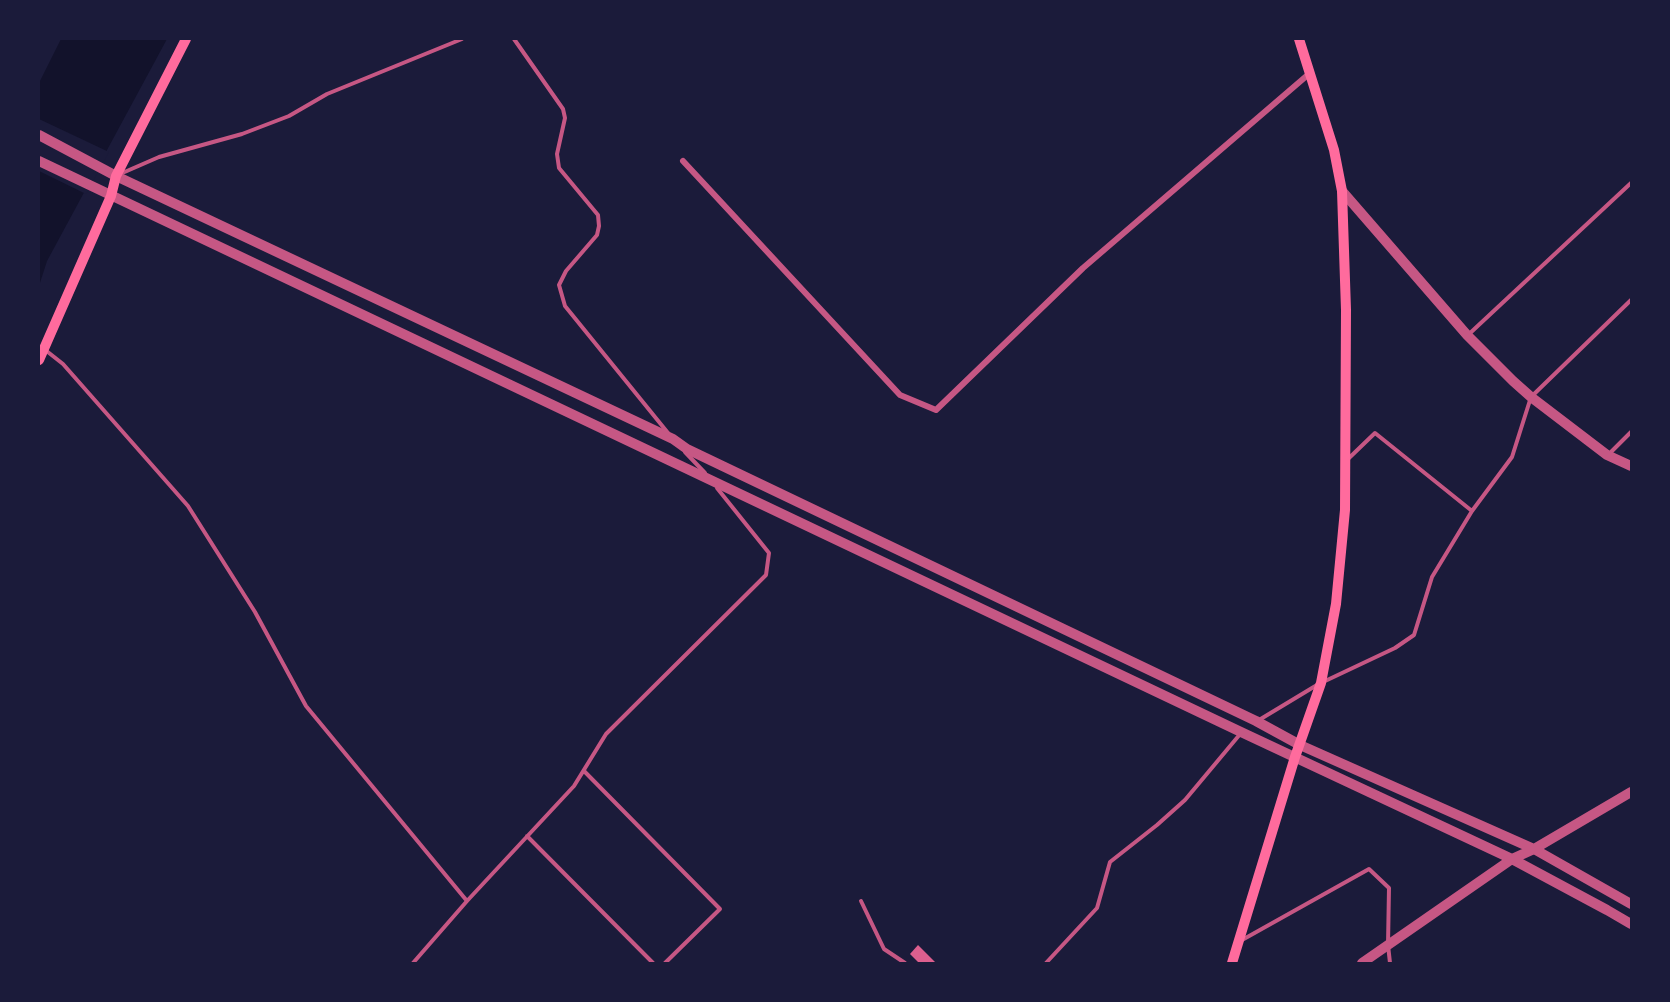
<!DOCTYPE html>
<html>
<head>
<meta charset="utf-8">
<style>
  body { margin:0 }
  #map { position:relative; width:1670px; height:1002px; overflow:hidden; background:#1b1b3a; font-family:Overpass,sans-serif }
  canvas { display:block }
  .frame { position:absolute; inset:0; border:40px solid #1b1b3a; pointer-events:none }
</style>
</head>
<body>
<div id="map">
<canvas width="1670" height="1002"></canvas>
<div class="frame"></div>
</div>
<script>
const g = document.querySelector('canvas').getContext('2d');
g.lineJoin = 'round';
function paint(path, color) { g.fillStyle = color; g.fill(path, 'evenodd'); }
const poly = rows => new Path2D(rows.map(r => 'M' + r).join(''));
function strokePath(path, color, width, dash) { g.strokeStyle = color; g.lineWidth = width; g.lineCap = dash ? 'butt' : 'round'; g.setLineDash(dash || []); g.stroke(path); }
paint(poly([
  [61,39,167,39,47,261,39,286,39,83]
]), '#12122b');
paint(poly([
  [39,119,109,152,86,194,39,171]
]), '#1b1b3a');
paint(poly([
  [918,945,936,963,919,963,910,954]
]), '#dd5f8e');
strokePath(poly([
  [514,39,563,109,565,118,557,154,559,168,598,215,599,226,597,235,566,271,559,285,565,306,668,433],
  [120,174,159,157,242,134,289,116,327,94,462,39],
  [1468,335,1631,183],
  [44,349,63,364,188,506,255,612,306,706,467,901],
  [685,452,705,473],
  [1608,455,1631,432],
  [1348,459,1375,433,1472,511],
  [1323,682,1395,648,1414,635,1432,577,1472,511,1512,457,1531,397,1631,300],
  [1259,720,1317,685],
  [584,771,720,909,665,963],
  [527,836,653,963],
  [861,901,884,949,905,963],
  [1242,940,1369,869,1389,888,1388,945,1390,963],
  [413,963,467,901,574,786,606,734,766,575,769,553,717,488],
  [1046,963,1097,908,1110,862,1157,825,1185,800,1241,733]
]), '#c65784', 4);
strokePath(poly([
  [683,161,900,395,936,410,1083,268,1310,73]
]), '#c65784', 6);
strokePath(poly([
  [39,135,116,176,673,439,687,449,1256,721,1300,745,1534,849,1631,904],
  [39,161,1241,732,1512,859,1607,910,1631,924],
  [1342,191,1467,335,1513,381,1531,397,1607,455,1631,466],
  [1362,963,1512,859,1534,849,1631,792]
]), '#c65784', 10);
strokePath(poly([
  [39,360,111,196,116,176,186,39],
  [1232,963,1295,757,1321,683,1336,604,1345,510,1346,310,1342,191,1334,150,1299,39]
]), '#ff6b9d', 10);
</script>
</body>
</html>
